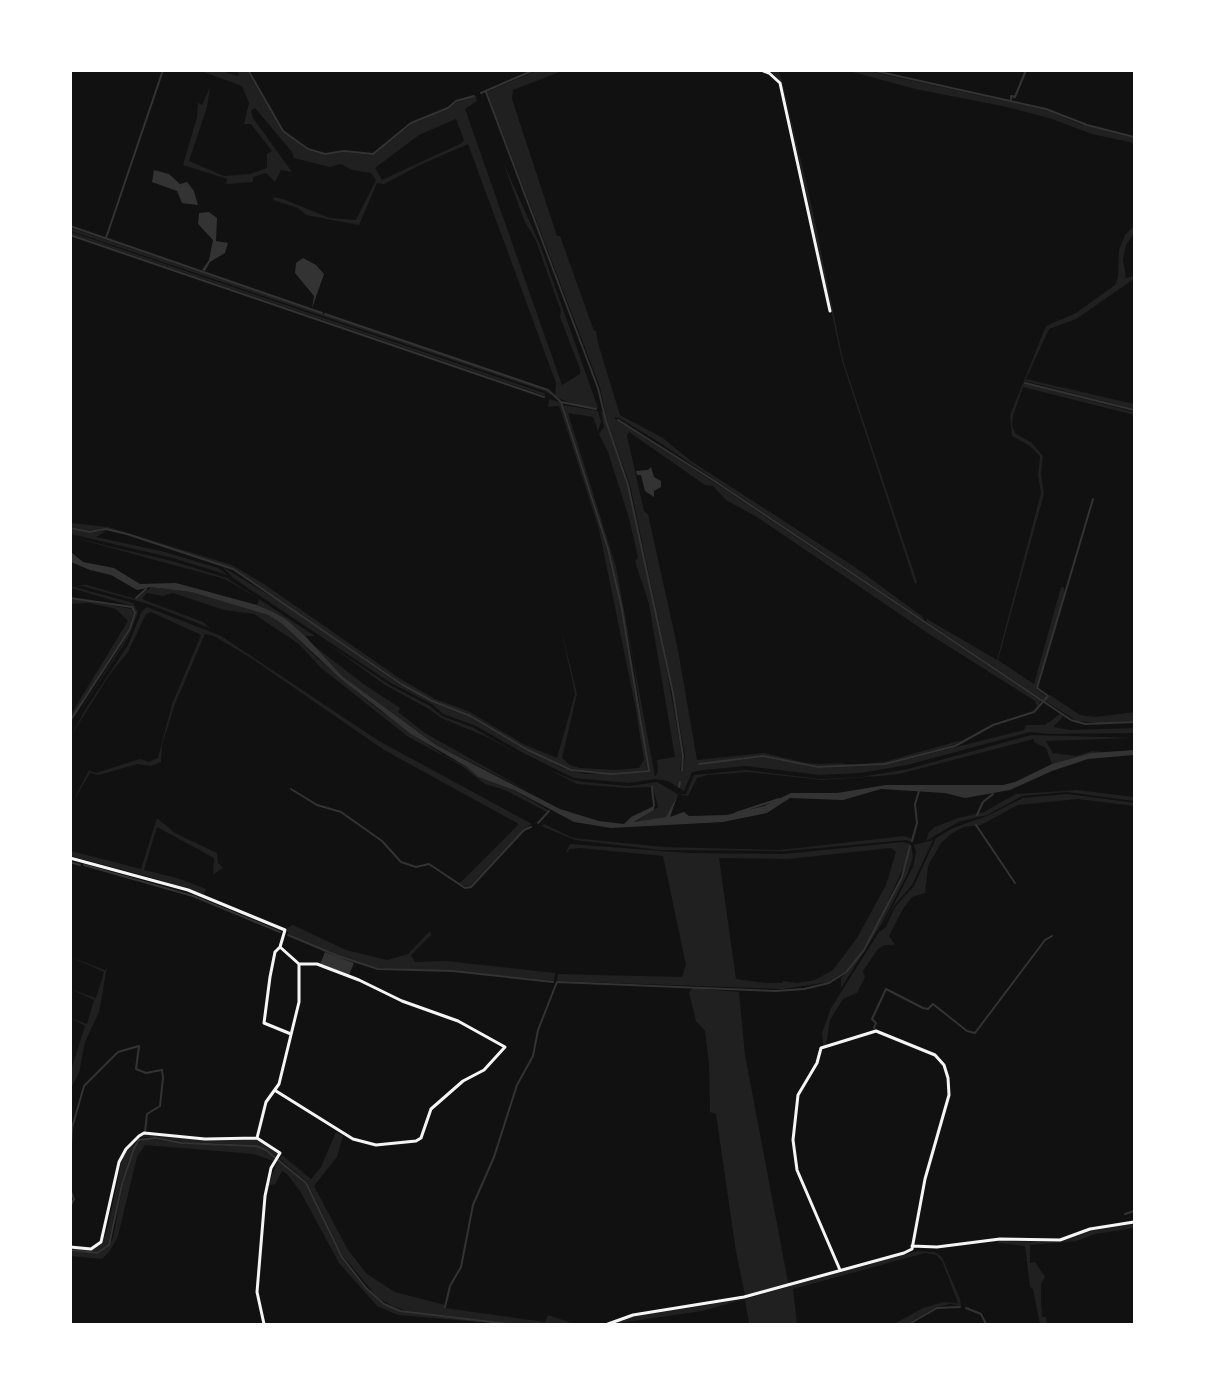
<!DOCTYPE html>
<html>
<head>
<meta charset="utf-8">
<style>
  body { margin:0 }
  #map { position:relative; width:1205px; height:1395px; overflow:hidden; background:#111; font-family:Poppins,sans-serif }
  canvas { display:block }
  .frame { position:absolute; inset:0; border:72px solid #fff; pointer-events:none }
</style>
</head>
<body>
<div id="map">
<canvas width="1205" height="1395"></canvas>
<div class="frame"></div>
</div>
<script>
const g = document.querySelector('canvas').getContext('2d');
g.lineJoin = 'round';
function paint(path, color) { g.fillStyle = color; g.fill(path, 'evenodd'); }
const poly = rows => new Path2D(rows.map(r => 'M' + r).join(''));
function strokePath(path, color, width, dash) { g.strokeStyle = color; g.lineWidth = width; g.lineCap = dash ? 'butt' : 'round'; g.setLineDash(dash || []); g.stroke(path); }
paint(poly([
  [201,71,221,71,239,76,237,71,247,71,282,131,308,150,325,155,344,152,373,155,412,124,448,109,457,102,476,96,477,101,465,109,562,385,580,374,580,369,560,317,561,311,536,241,524,220,503,162,541,247,598,408,581,407,555,397,556,383,468,144,420,165,384,184,377,183,359,225,306,215,298,208,273,200,274,197,283,199,330,218,356,220,376,180,371,173,352,170,341,164,330,167,294,158,292,152,255,108,251,111,253,118,292,172,281,170,275,182,266,173,253,177,253,182,226,184,227,179,183,165,197,117,198,103,202,105,210,87,207,107,189,161,224,176,250,174,267,168,267,154,272,151,251,124,244,124,249,103,242,86],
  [456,119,464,140,462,143,382,180,375,168,419,135],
  [536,71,562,71,513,90,512,99,557,236,560,236,594,331,596,331,598,343,620,415,663,438,691,461,855,567,923,617,924,620,654,439,619,418,615,417,615,419,712,481,1041,701,1037,707,1035,701,929,634,757,517,726,500,713,486,705,485,629,432,627,436,644,511,648,514,678,650,697,760,764,753,806,763,820,764,840,763,854,765,884,762,962,740,954,745,885,763,854,766,818,766,763,755,697,764,763,757,818,768,885,765,1024,730,1026,725,1045,725,1060,714,1063,716,1061,719,1053,727,1070,730,1134,728,1134,733,1050,734,1030,732,907,765,861,773,820,775,746,766,704,770,692,772,684,791,668,781,655,779,629,783,574,778,525,754,476,726,443,714,432,704,391,683,233,578,223,567,282,603,400,685,431,702,469,717,562,768,585,774,649,772,633,660,609,549,563,405,598,411,601,422,598,431,593,417,568,413,616,567,655,777,658,771,657,760,675,757,649,604,635,561,638,558,629,518,608,452,599,434,604,427,601,411,603,412,628,486,656,609,682,756,680,770,683,770,685,756,674,693,630,485,607,421,600,387,487,92],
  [770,71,779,72,783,85,813,212,843,360,917,582,915,584,842,361,787,104,781,82],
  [849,71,868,71,1046,110,1080,124,1134,138,1134,143,1092,134,1052,119,1007,107,915,89],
  [1134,226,1134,233,1126,245,1123,259,1126,278,1134,276,1134,279,1076,319,1049,329,1026,379,1134,404,1134,409,1025,381,1023,383,1134,412,1134,415,1023,387,1013,416,1012,426,1016,434,1032,443,1043,456,1041,474,1044,494,998,660,1034,684,1061,587,1064,588,1065,596,1036,689,1047,697,1043,700,927,622,927,619,997,660,1041,493,1038,475,1040,456,1030,446,1012,436,1010,415,1046,326,1076,313,1115,285,1118,277,1119,250,1125,235],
  [71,228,510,377,548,391,552,397,547,392,71,231],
  [71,232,544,393,546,396,71,234],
  [549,399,560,402,607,550,621,610,642,729,647,770,611,773,571,770,528,749,470,716,432,701,401,683,233,569,128,534,106,529,90,531,71,527,71,523,108,527,232,565,264,584,399,678,435,699,468,711,523,744,557,758,575,694,561,628,577,694,562,758,570,765,580,768,616,770,639,768,644,760,635,705,599,529,564,420,559,406,548,407],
  [71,529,90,533,106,531,96,537,165,552,218,568,228,575,173,558,71,534],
  [71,537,172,561,227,578,315,636,305,636,286,619,257,605,259,599,225,579],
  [78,585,87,585,136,599,151,587,191,592,268,615,281,623,317,658,379,710,443,755,467,767,478,777,514,790,548,810,547,812,505,790,485,784,462,766,407,736,320,667,299,644,254,614,224,610,173,593,163,596,147,593,142,599,203,622,210,628,148,604],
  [71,586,133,603,138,612,129,636,71,726,131,630,136,613,132,606,71,588],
  [75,598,131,609,134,613,129,629,71,719,71,714,128,621,116,609,89,603,71,604,71,599],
  [147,607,221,636,379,741,532,824,524,829,470,886,459,885,429,863,457,882,461,882,518,825,517,823,384,750,251,658,214,636,205,634,175,704,162,745,161,762,151,766,137,764,99,775,90,773,71,805,89,770,96,773,140,759,149,762,158,758,172,704,201,635,151,612,146,614,128,652,110,674,71,736,85,710,128,645,142,611],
  [328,644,390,685,430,706,442,716,474,728,523,757,487,737,441,718,429,709,385,685],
  [313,645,365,685,400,708,398,712,425,733,528,791,436,745,342,676],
  [1050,695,1080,715,1095,717,1134,712,1134,721,1099,723,1077,721,1045,701],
  [1031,735,1134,738,1046,741,1053,753,1076,756,1092,751,1104,752,1052,764,1046,748,1034,742,1034,739,899,774,880,776,822,780,748,772,708,775,697,778,688,796,679,794,686,794,694,775,704,774,746,770,820,779,861,777,908,769],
  [546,768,573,780,584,782,629,786,657,782,678,794,666,817,634,823,658,807,653,787,625,788,577,784],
  [1077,790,1134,797,1134,801,1067,792,1022,796,987,815,958,822,926,841,929,832,935,827,958,818,984,812,1016,794],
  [1067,794,1129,802,1134,803,1134,806,1078,799,1018,805,981,825,964,827,951,834,941,843,928,866,925,893,912,897,903,909,889,936,895,945,885,945,878,949,863,971,865,977,857,993,843,999,830,1020,826,1046,823,1045,822,1033,831,1008,879,932,886,927,895,907,914,886,936,838,953,828,987,816,1023,798],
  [157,818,175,833,217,853,218,863,223,868,213,875,214,858,157,827,144,870,177,878,206,889,204,894,157,879,71,856,71,851,141,869],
  [544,824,573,838,664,847,780,850,904,836,913,839,912,842,906,840,785,851,660,850,575,840,541,826],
  [933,840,912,885,894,906,882,927,913,867,916,852,914,845],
  [903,842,910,844,905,864,878,923,863,950,845,971,829,982,783,989,557,981,558,974,682,977,686,965,663,856,580,848,570,849,565,854,570,844,689,853,784,854],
  [891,848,896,852,886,885,857,938,833,970,815,980,797,983,783,981,782,983,766,983,736,979,719,858,788,859],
  [911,845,913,857,907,875,882,923,841,988,841,978,865,950,902,877],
  [293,925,346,950,387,960,408,954,430,931,431,935,411,955,415,962,446,961,555,973,554,981,453,971,378,968,338,956,288,934,287,928],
  [71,957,105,970,107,967,99,1012,85,1042,79,1073,71,1088,71,1070,85,1026,71,1018,87,1024,94,1000,71,989,96,998,104,972],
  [692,988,739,992,745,1055,788,1282,792,1283,745,1295,736,1252,716,1114,710,1112,709,1063,705,1031,696,1021,689,993],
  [336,1132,343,1136,337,1157,314,1186,348,1250,367,1274,395,1292,445,1305,445,1308,545,1322,548,1315,574,1324,516,1324,407,1311,392,1306,377,1297,343,1256,307,1182,280,1159,282,1155,311,1179,321,1167],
  [144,1135,205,1140,257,1139,279,1153,276,1156,256,1145,181,1142,155,1137,143,1137,135,1142,121,1183,108,1245,97,1252,89,1253,71,1249,91,1250,102,1243,108,1227,121,1163,127,1149],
  [144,1138,181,1144,256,1146,276,1157,273,1161,254,1154,145,1145,137,1157,118,1236,110,1251,102,1259,71,1256,71,1251,97,1254,109,1245,113,1238,123,1184,134,1148],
  [278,1160,305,1183,341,1257,365,1288,384,1305,400,1311,503,1324,398,1315,377,1306,339,1263,300,1191,287,1174,282,1171,275,1184,268,1186],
  [1134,1224,1134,1228,1095,1234,1077,1241,1030,1245,1030,1263,1035,1262,1045,1277,1041,1284,1041,1301,1042,1317,1046,1317,1047,1324,1040,1324,1033,1289,1030,1287,1025,1246,999,1243,996,1241,1061,1242,1091,1231],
  [918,1251,935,1252,942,1257,960,1299,961,1306,950,1304,937,1307,907,1324,894,1324,923,1308,943,1302,958,1303,942,1261,936,1255,925,1253,793,1289,797,1324,749,1324,745,1299,702,1311,612,1324,625,1318,745,1299]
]), '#202020');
paint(poly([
  [154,170,169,174,180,184,187,182,194,191,198,205,182,203,177,191,152,182],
  [209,212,217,218,216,241,228,243,225,253,210,262,205,271,202,270,209,260,213,240,198,224,199,213],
  [303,258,316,265,324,274,312,308,314,296,295,273,296,263],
  [651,467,654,477,661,481,661,487,654,491,654,497,645,491,641,475,637,475,636,471,648,470],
  [71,552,83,562,114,568,140,584,176,583,257,605,273,612,286,619,305,636,342,676,436,745,560,809,599,821,624,824,631,817,654,806,654,810,634,822,666,817,678,794,670,817,684,812,689,816,727,815,764,806,791,793,837,793,886,785,1003,785,1015,782,1052,764,1092,753,1134,750,1134,755,1088,759,1052,771,1010,790,965,798,945,793,881,789,843,800,790,798,767,813,723,822,611,828,574,822,514,790,478,777,467,767,411,734,341,679,281,623,268,615,191,592,151,587,137,590,111,575,90,570,71,562],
  [325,952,354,963,349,975,320,964]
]), '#333');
strokePath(poly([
  [248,70,283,131,308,149,325,154,344,151,373,154,411,123,448,108,456,101,474,96],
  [871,70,1046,109,1087,125,1134,137],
  [486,92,598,388,606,421,628,485,673,693,683,756,682,770],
  [481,93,534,70],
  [1011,99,1011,96,1015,97,1026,70],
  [70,226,322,313],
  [70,235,544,397],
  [106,238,163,70],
  [325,314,548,390,561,402,596,409],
  [1025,383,1134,410],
  [618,420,713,480,1071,720,1085,724,1134,722],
  [70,528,90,532,106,529,127,534,233,569,401,684,432,701,470,716,528,750,571,770,611,774,649,771,622,610,608,549,561,402],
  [70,598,132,607,135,613,130,629,70,721],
  [136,598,146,589],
  [699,764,763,756,818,767,885,764,955,746,993,725,1034,712,1048,696,1037,688,1093,499],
  [652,787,654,806],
  [679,787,680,782],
  [291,789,317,805,341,812,382,841,401,862,416,867,429,864,465,888,471,887,524,830,531,827],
  [736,813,779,799],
  [977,815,983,802,993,794],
  [538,823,549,811],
  [976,825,1015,883],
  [912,841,917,823,915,804,919,791],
  [70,862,80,865],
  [84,865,193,896,280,932],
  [288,935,338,956,378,969,453,971,553,982],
  [874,1028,876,1023,872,1019,886,989,923,1008,928,1009,933,1004,967,1031,975,1033,1045,940,1052,936],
  [70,1163,72,1128,84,1086,118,1052,139,1046,136,1069,146,1073,162,1070,163,1078,160,1106,147,1114,145,1132],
  [70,1167,70,1170],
  [70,1189,74,1199,70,1207],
  [1125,1214,1134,1211],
  [70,1222,70,1230],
  [70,1250,97,1253,109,1245,122,1184,134,1148,139,1140,155,1138,181,1143,256,1146,266,1150,306,1183,342,1257,366,1288,384,1304,400,1311,509,1324],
  [445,1307,450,1286,461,1267,473,1205,494,1157,517,1085,533,1056,538,1030,557,982,775,991,804,989,829,983,846,972,864,950,902,877,910,846],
  [966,1308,981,1314,986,1324],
  [909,1324,937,1308,960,1307]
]), '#333', 2);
strokePath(poly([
  [761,70,769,73,780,83,830,311],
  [70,858,188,890,285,930,280,947,299,964,299,1002,279,1084,266,1102,257,1138],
  [280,947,275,952,270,977,264,1023,291,1034],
  [276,1091,353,1139,376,1145,416,1141,421,1138,431,1109,463,1081,484,1070,505,1047,458,1021,402,1001,359,980,317,964,299,964],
  [912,1246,937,1247,1000,1239,1060,1240,1090,1229,1134,1222],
  [70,1247,91,1249,101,1242,119,1162,126,1149,139,1136,144,1133,205,1139,257,1138,280,1153,271,1168,265,1196,257,1292,264,1324],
  [608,1324,633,1315,744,1297,904,1253,912,1249,925,1179,949,1095,948,1078,944,1065,935,1055,876,1031,821,1048,817,1063,798,1095,793,1140,797,1170,840,1270]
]), '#f5f5f5', 3);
</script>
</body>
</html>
